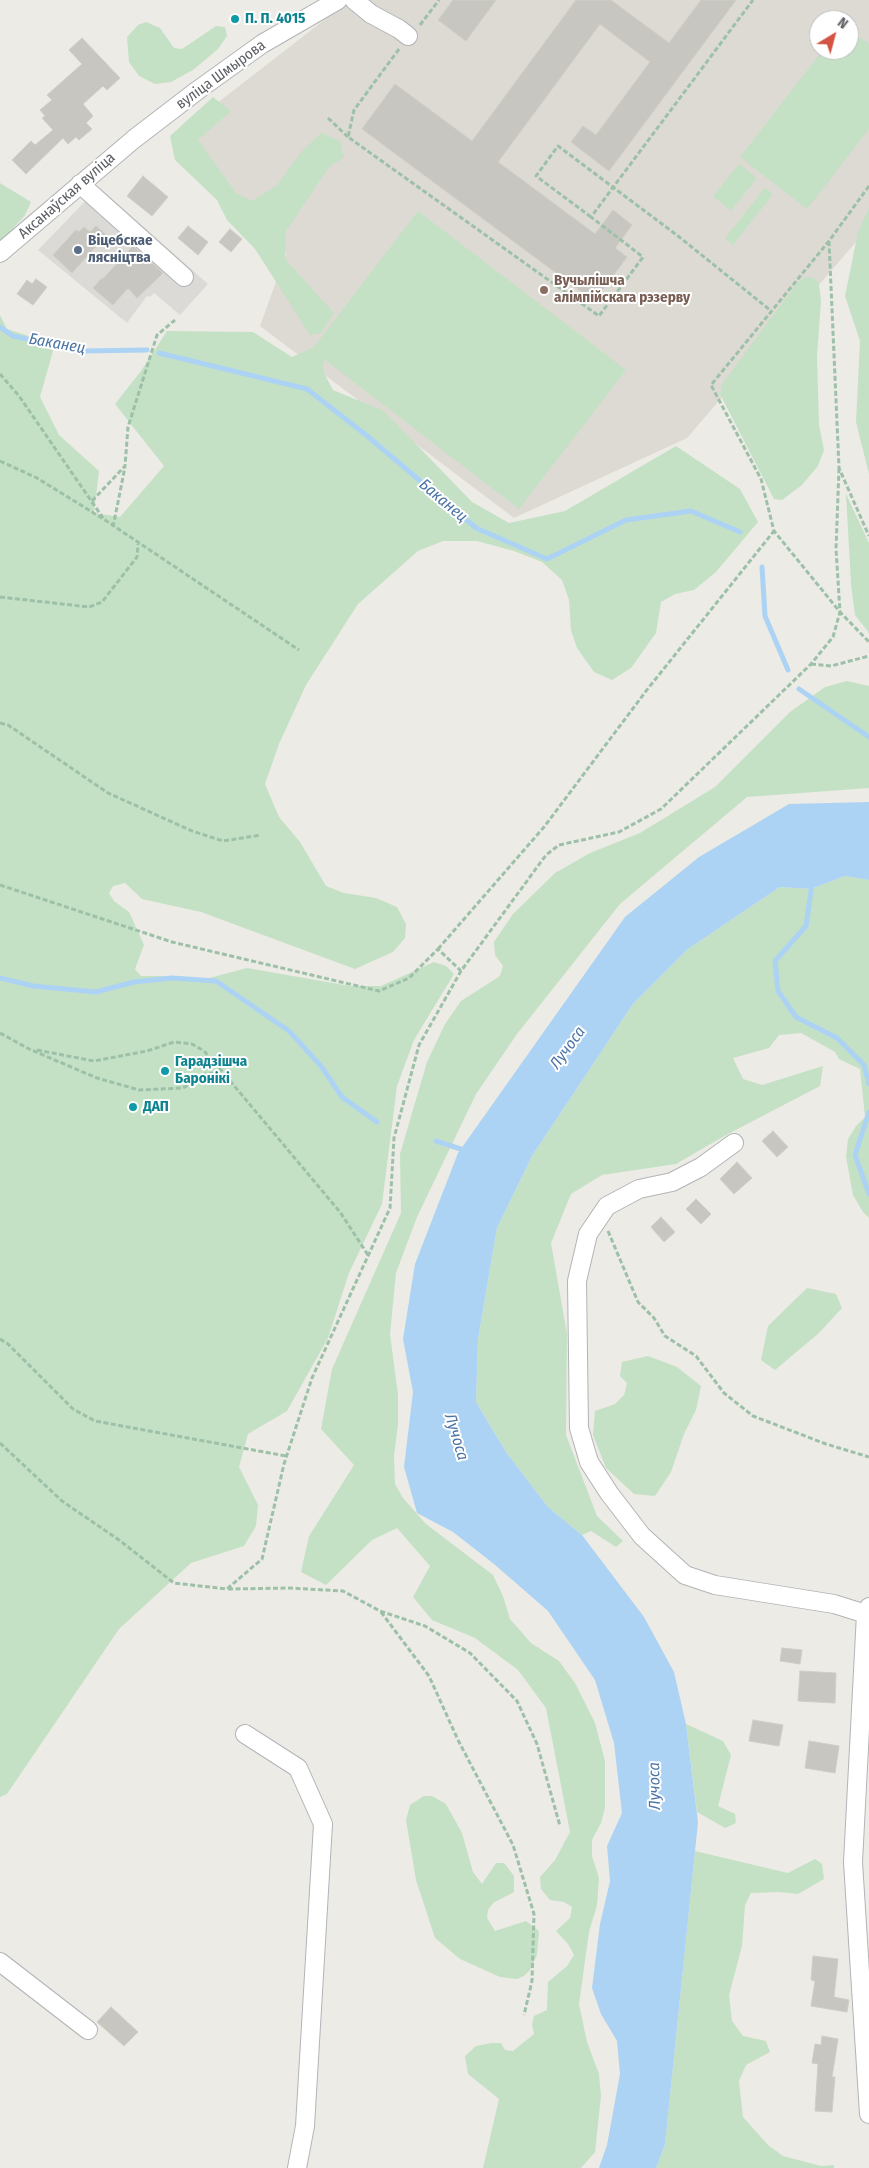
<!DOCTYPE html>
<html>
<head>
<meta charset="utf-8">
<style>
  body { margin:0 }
  #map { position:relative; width:869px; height:2168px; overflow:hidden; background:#edebe5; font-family:"Fira Sans Condensed",sans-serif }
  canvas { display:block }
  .north { position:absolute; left:809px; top:10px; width:50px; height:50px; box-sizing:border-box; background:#fff; border:1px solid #bebfc1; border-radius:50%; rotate:37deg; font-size:14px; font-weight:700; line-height:20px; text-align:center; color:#5c5f63 }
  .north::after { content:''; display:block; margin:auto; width:18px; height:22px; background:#d45443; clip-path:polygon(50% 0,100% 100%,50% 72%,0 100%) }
</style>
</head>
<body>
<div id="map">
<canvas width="869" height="2168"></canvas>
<div class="north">N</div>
</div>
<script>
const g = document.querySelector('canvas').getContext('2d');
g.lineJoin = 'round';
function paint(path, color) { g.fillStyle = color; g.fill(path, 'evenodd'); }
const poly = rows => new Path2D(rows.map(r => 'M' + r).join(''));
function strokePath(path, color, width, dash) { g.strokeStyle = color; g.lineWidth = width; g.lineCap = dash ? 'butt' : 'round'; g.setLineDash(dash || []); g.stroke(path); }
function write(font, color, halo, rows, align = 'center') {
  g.font = font + ' "Fira Sans Condensed",sans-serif'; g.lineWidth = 4; g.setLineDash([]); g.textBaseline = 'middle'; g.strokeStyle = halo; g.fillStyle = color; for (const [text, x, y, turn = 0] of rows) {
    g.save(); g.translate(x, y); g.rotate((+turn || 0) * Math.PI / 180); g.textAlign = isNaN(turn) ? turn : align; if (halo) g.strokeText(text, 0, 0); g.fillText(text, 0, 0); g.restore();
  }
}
paint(poly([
  [99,187,208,284,180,315,154,293,150,297,147,296,127,323,38,250]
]), '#dcdad7');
paint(poly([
  [350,0,869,0,869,227,687,438,514,518,260,326,286,254,176,135],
  [819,20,849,20,849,50,819,50]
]), '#dddad3');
paint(poly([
  [146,22,160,28,174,48,182,49,216,26,225,27,227,36,218,49,193,70,171,82,155,84,139,76,129,62,127,37,138,25],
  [849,29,869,44,869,129,807,209,740,157,823,50,849,50],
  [213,97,231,111,198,140,236,193,252,201,277,185,303,150,321,133,340,141,344,157,329,167,286,231,285,259,334,313,321,333,310,335,255,249,227,220,217,200,175,160,170,136],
  [739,164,757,178,731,211,713,196],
  [0,183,31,202,25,215,0,243],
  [765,188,773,194,733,245,725,238],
  [869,208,869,474,856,422,860,341,845,296,858,232],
  [418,211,626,370,519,509,324,359,323,371,333,390,384,411,472,502,509,523,565,511,676,446,740,489,758,522,716,572,694,590,675,594,661,602,656,633,631,668,612,680,594,672,577,648,571,630,569,600,562,580,542,562,514,551,477,541,443,541,418,551,358,604,306,685,279,744,265,784,279,817,300,842,326,886,344,893,376,898,397,907,406,924,405,938,393,952,355,969,201,912,142,899,125,883,113,886,109,893,114,901,129,912,144,945,135,969,141,976,164,976,185,981,209,978,247,968,350,986,381,986,434,962,446,966,454,974,414,1040,397,1086,382,1204,349,1273,328,1338,287,1411,248,1434,239,1467,258,1505,256,1526,244,1546,191,1563,119,1629,7,1794,0,1797,0,315,7,329,41,340,53,351,40,397,59,435,99,471,94,513,120,517,164,466,115,404,141,371,167,331,253,332,292,357,314,347],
  [805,277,814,278,819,284,821,301,817,356,819,425,824,450,818,466,802,485,782,500,774,499,720,394,722,384,798,282],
  [846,494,869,543,869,633,855,615,851,584],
  [847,681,869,686,869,788,747,797,620,904,517,1034,476,1094,417,1217,396,1273,390,1334,398,1395,398,1425,394,1456,395,1484,403,1498,426,1524,493,1575,503,1596,510,1619,531,1643,559,1661,575,1683,595,1723,605,1761,605,1807,601,1823,592,1840,592,1856,599,1878,597,1905,589,1932,579,2004,587,2042,599,2074,601,2096,595,2152,581,2168,483,2168,499,2099,468,2074,465,2056,476,2046,492,2043,501,2043,505,2050,513,2051,534,2034,532,2025,534,2016,547,2010,548,1982,567,1966,574,1955,568,1944,556,1931,570,1918,572,1907,564,1902,550,1900,541,1889,540,1877,555,1860,570,1832,546,1708,518,1670,475,1638,432,1620,413,1597,430,1566,397,1528,372,1540,326,1585,301,1572,309,1536,354,1465,321,1429,332,1369,401,1213,400,1154,427,1062,445,1024,461,1001,500,976,503,966,495,955,494,942,513,914,555,873,590,853,640,833,715,787,790,712,825,687],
  [845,876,869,880,869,1218,863,1212,853,1195,846,1157,848,1139,856,1126,865,1117,860,1069,839,1059,835,1052,801,1033,779,1035,769,1048,733,1058,743,1079,762,1085,823,1066,820,1086,726,1135,676,1164,602,1175,571,1194,551,1243,567,1334,566,1435,597,1516,623,1541,616,1547,591,1531,582,1535,548,1507,506,1452,476,1402,478,1339,497,1228,532,1156,633,1004,688,949,780,887,811,889],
  [807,1288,836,1294,842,1308,819,1333,775,1370,761,1360,768,1326],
  [648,1356,677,1367,701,1386,696,1410,684,1434,671,1472,655,1496,634,1494,606,1468,593,1435,595,1411,615,1404,624,1395,627,1383,620,1376,622,1362],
  [686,1724,723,1741,731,1755,718,1806,735,1814,736,1823,725,1828,697,1812],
  [424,1796,432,1796,446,1804,462,1833,473,1872,482,1884,496,1863,504,1863,514,1876,514,1892,493,1903,488,1910,487,1918,495,1931,526,1921,539,1931,537,1955,530,1970,524,1976,517,1979,500,1977,460,1959,435,1938,416,1880,406,1820,410,1805],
  [695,1851,788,1873,815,1859,822,1864,824,1879,798,1894,779,1892,751,1893,745,1905,742,1946,729,1995,732,2021,743,2036,766,2041,770,2052,746,2065,739,2081,743,2117,768,2145,783,2156,821,2166,834,2165,834,2168,656,2168,665,2145]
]), '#c4e1c5');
paint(poly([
  [869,802,869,880,845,876,811,889,780,887,688,949,633,1004,532,1156,497,1228,478,1339,476,1402,506,1452,548,1507,582,1535,644,1617,674,1672,686,1724,698,1822,665,2145,656,2168,599,2168,607,2145,620,2074,617,2041,601,2014,592,1988,600,1924,610,1881,607,1846,622,1813,614,1743,595,1680,548,1611,494,1564,453,1532,417,1513,404,1467,413,1392,403,1339,415,1264,458,1153,625,917,699,857,789,804]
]), '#add3f4');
strokePath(poly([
  [0,327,13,336,81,351,147,350],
  [159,353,307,389,366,435,476,528,547,559,626,520,691,511,740,532],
  [762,567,765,616,788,670],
  [799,689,869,737],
  [812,884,806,926,775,961,778,991,796,1017,837,1038,864,1065,869,1084],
  [0,978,33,986,96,992,134,982,172,978,216,981,289,1031,321,1066,342,1097,377,1122],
  [869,1112,855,1155,869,1194],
  [436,1141,467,1151]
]), '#add3f4', 5);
const building = poly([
  [453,0,496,0,466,41,438,20,453,0],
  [576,0,611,0,669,43,701,0,736,0,609,171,571,142,583,126,596,135,650,62,600,24,498,162,595,234,613,210,632,225,615,248,627,257,594,301,362,129,395,84,472,141,576,0],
  [82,38,120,78,107,90,103,86,83,104,93,116,86,123,92,129,79,140,76,137,68,144,63,138,26,174,12,160,31,141,35,145,53,130,42,118,45,116,40,110,52,100,47,95,82,64,69,50,82,38],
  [143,176,168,197,152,216,127,196,143,176],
  [96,226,106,235,72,273,53,255,76,230,79,232,84,227,90,232,96,226],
  [188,226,208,242,198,255,178,238,188,226],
  [230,229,242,239,231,252,219,242,230,229],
  [133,246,163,273,137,298,128,288,113,305,93,288,102,278,103,279,133,246],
  [36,279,47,287,33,305,17,294,27,280,32,284,36,279],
  [773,1131,788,1147,777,1157,762,1141,773,1131],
  [737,1162,752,1178,734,1194,720,1179,737,1162],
  [696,1199,711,1214,701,1224,686,1209,696,1199],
  [661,1217,675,1232,664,1242,651,1227,661,1217],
  [782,1648,802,1650,800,1664,780,1661,782,1648],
  [800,1671,836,1673,835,1703,798,1701,800,1671],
  [753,1720,783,1725,779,1746,749,1741,753,1720],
  [809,1741,839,1746,835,1773,805,1768,809,1741],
  [813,1956,838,1959,834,1997,849,2000,847,2012,811,2006,815,1981,811,1980,813,1956],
  [111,2007,138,2032,124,2046,97,2022,111,2007],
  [822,2036,838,2039,832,2077,835,2077,832,2112,815,2111,818,2064,812,2063,815,2044,821,2045,822,2036]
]);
paint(building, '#c8c6c1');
strokePath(building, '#d1cdc4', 1);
const minor = poly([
  [354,0,371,14,399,29,408,36],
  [80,184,184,277],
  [0,253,134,139,198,90,262,44,338,0],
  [734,1143,701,1167,672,1182,639,1189,607,1206,588,1234,577,1281,579,1428,589,1462,609,1493,642,1536,685,1575,715,1585,834,1604,866,1614],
  [869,1607,866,1614,853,1862,869,2114],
  [245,1734,298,1768,323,1824,305,2126,297,2168],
  [0,1962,88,2030]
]);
strokePath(minor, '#b2b4b8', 20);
strokePath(poly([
  [420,25,439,0],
  [399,49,354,110,348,137,599,316,643,257,591,217,753,0],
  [328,118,348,137],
  [869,186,829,241,711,385,761,479,774,531,840,612,869,642],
  [591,217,536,176,558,146,678,236,770,310],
  [829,241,839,468,869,536],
  [0,374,19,396,103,518],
  [0,461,37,478,105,520,299,650],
  [92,501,125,466,128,427,157,335,175,320],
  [113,527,125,467],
  [0,597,89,607,102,602,137,557,138,544],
  [811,664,831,666,869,656],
  [0,723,8,725,108,793,192,831,223,841,261,835],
  [0,885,172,942,379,991,409,978,438,949,461,971],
  [438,949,544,827,646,691,774,531],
  [0,1033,29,1049,97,1078,139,1090,183,1088,205,1074,215,1073,231,1082,340,1212,368,1255],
  [37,1050,94,1061,147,1051,174,1042,192,1044,204,1051,228,1078],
  [608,1231,638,1302,654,1318,665,1336,696,1356,724,1393,753,1416,826,1444,869,1457],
  [0,1339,8,1344,73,1409,95,1421,286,1456],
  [0,1443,62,1501,119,1540,174,1583,227,1589,262,1559,284,1464,312,1378,390,1208,394,1138,419,1045,461,971,546,855,559,845,619,832,661,809,811,664,833,637,840,612,836,549,839,468],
  [228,1589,289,1588,343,1591,380,1611,425,1626,470,1653,517,1701,537,1744,560,1826],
  [381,1612,429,1676,458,1740,513,1845,534,1914,532,1981,524,2015]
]), '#9dc0a8', 3, [5, 2.5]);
strokePath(minor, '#fff', 18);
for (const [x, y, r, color] of [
  [235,19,5,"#0f9aa8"],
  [78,250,5,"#5c6f8a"],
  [544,290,5,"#8d6e63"],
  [165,1071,5,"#0f9aa8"],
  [133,1107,5,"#0f9aa8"]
]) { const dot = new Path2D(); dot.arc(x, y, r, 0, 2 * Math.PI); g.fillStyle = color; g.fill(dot); strokePath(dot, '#fff', 2); }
write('bold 15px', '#0d838f', '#fff', [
  ["П. П. 4015",245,19],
  ["Гарадзішча",175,1062],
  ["Баронікі",175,1079],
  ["ДАП",143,1107]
], 'left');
write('15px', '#5c5f63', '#fff', [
  ["вуліца Шмырова",221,75,-36],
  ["Аксанаўская вуліца",67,196,-41]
]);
write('bold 15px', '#4e5e75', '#fff', [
  ["Віцебскае",88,241],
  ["лясніцтва",88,258]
], 'left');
write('bold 15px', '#785e54', '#fff', [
  ["Вучылішча",554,281],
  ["алімпійскага рэзерву",554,298]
], 'left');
write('italic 16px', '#4c74a5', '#fff', [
  ["Баканец",57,344,10],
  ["Баканец",443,501,40],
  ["Лучоса",568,1048,-54],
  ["Лучоса",456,1437,73],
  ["Лучоса",655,1786,-91]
]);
</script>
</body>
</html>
